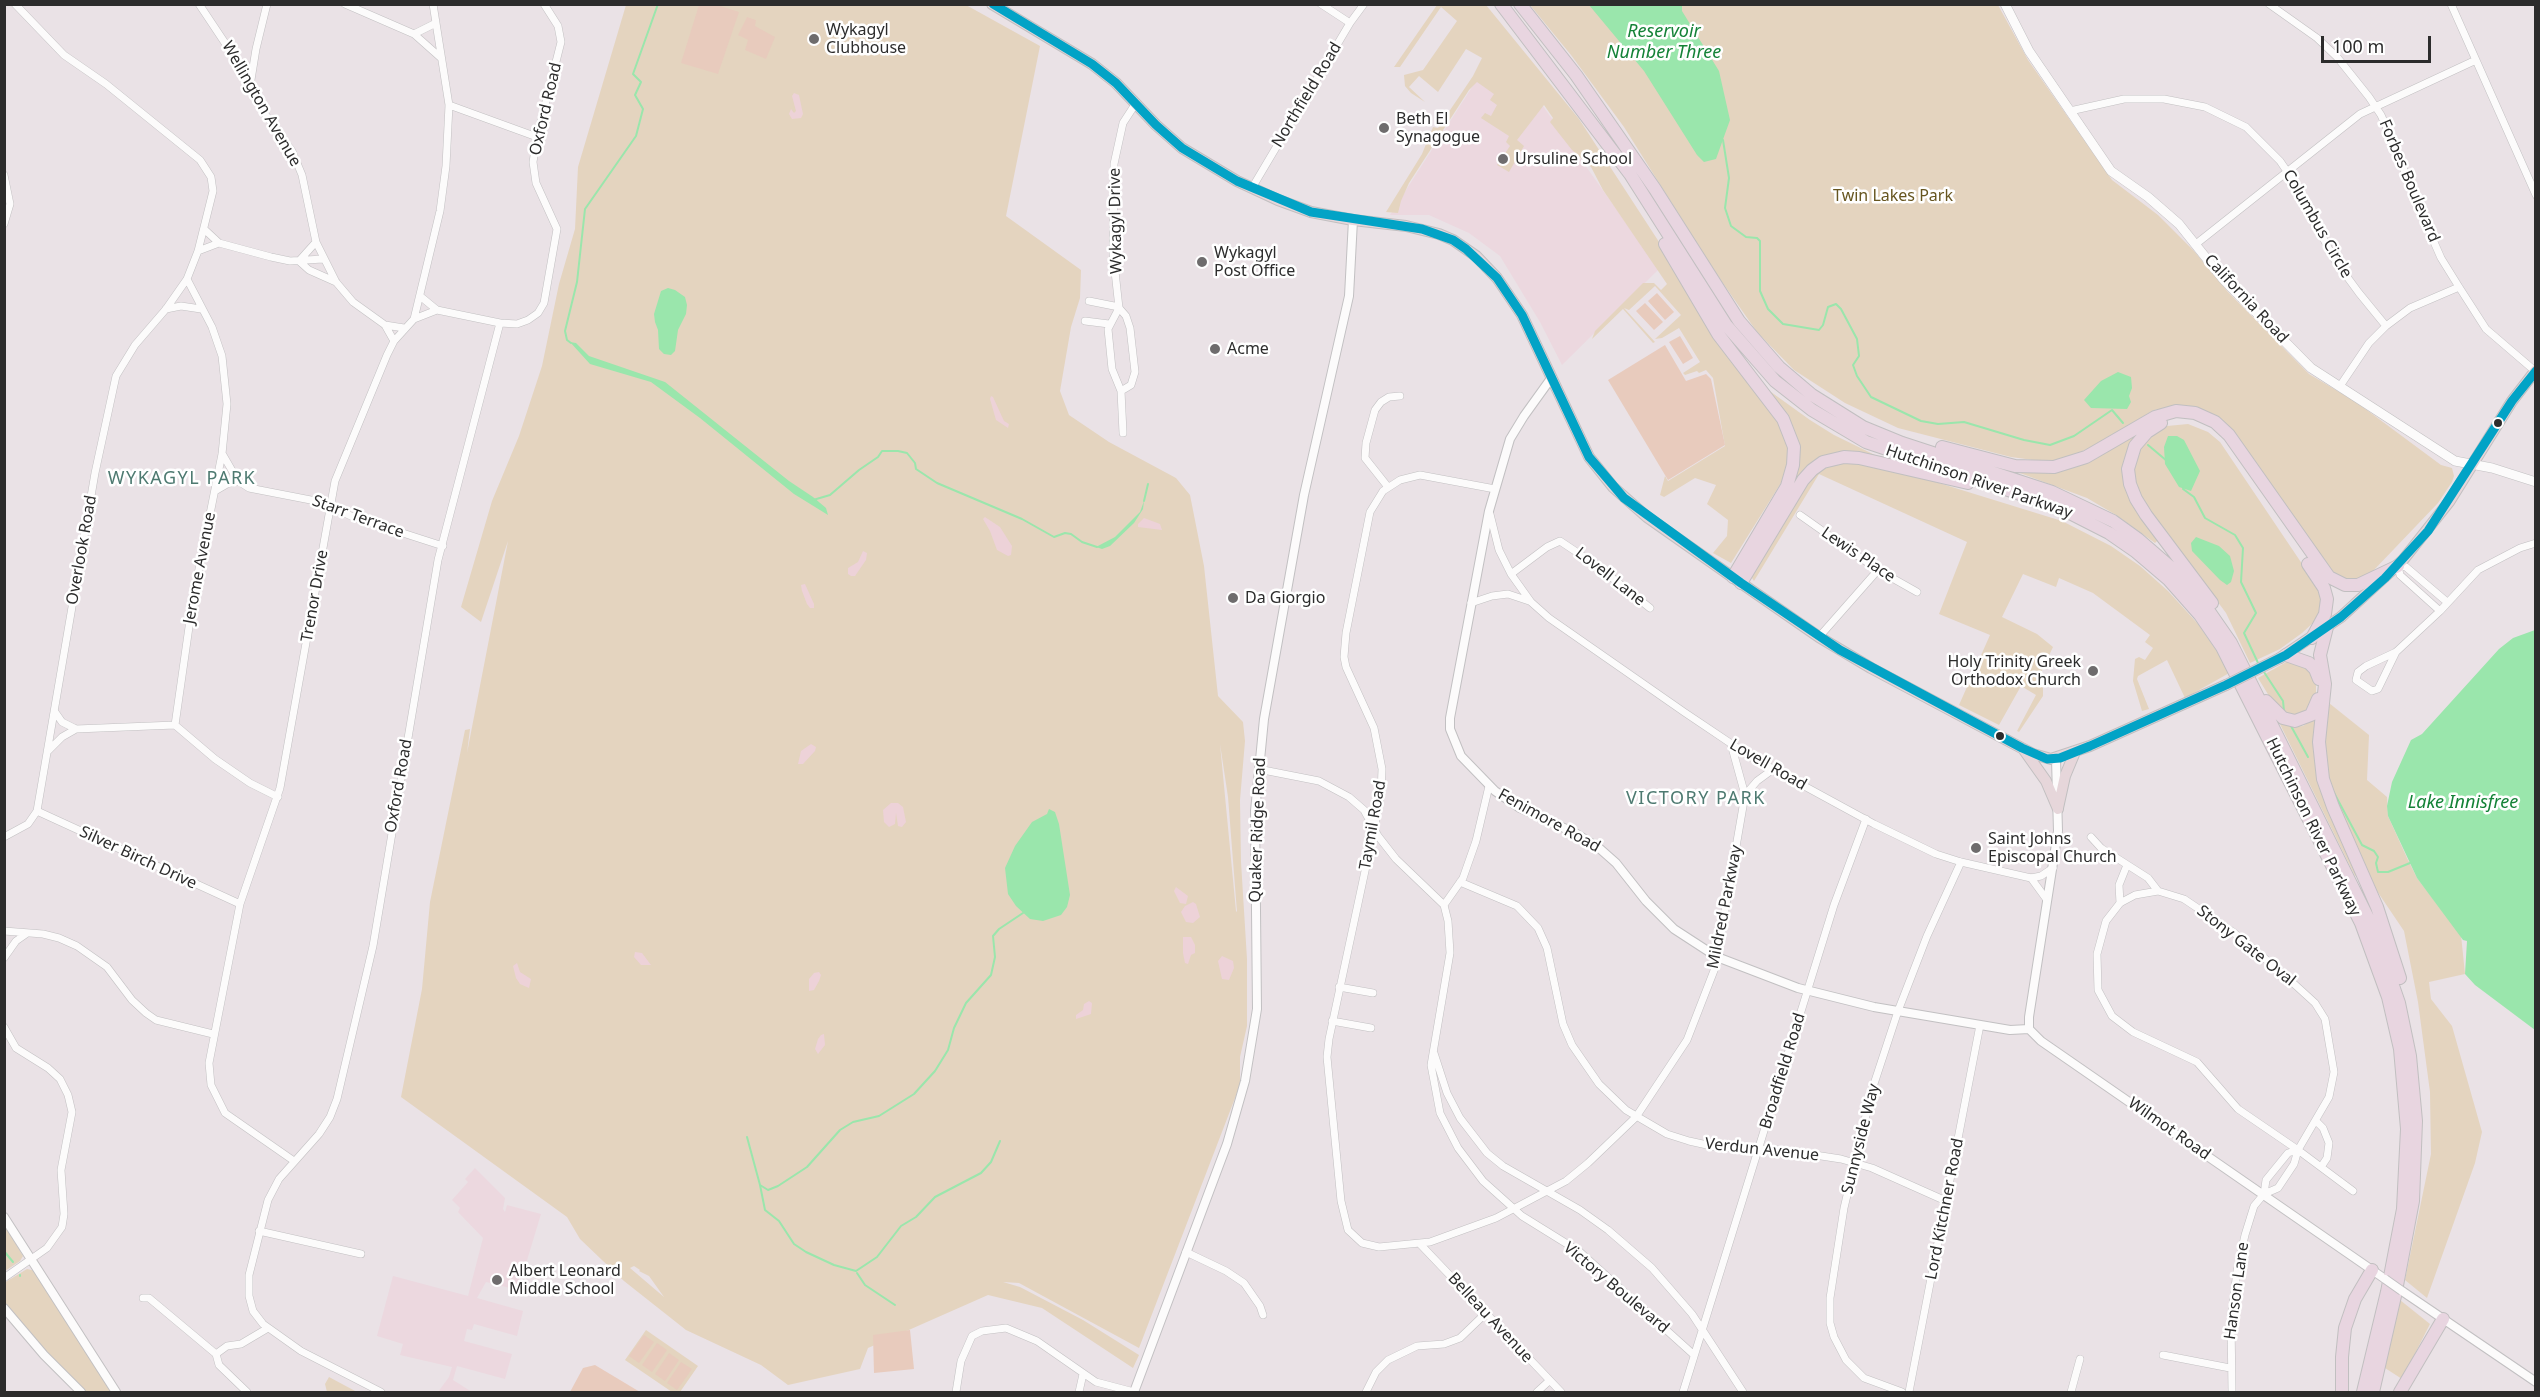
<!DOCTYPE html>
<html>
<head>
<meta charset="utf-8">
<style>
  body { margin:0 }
  #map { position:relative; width:2540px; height:1397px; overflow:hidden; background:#eae2e6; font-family:"Noto Sans",sans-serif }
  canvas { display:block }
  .frame { position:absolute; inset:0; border:6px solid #2c2c2c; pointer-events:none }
  .scale { position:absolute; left:2321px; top:36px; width:110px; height:27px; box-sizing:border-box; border:3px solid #2c2c2c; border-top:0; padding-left:8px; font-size:18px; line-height:21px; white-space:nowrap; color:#2c2c2c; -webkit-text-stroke:4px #fff; paint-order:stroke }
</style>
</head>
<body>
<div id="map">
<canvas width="2540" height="1397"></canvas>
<div class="frame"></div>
<div class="scale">100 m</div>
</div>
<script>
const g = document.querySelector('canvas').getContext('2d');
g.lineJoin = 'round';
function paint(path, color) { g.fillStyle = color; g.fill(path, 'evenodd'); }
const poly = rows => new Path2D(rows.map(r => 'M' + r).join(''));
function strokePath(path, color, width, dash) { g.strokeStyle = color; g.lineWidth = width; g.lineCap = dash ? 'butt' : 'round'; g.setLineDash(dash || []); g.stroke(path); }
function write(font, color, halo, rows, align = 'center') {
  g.font = font + ' "Noto Sans",sans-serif'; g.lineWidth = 5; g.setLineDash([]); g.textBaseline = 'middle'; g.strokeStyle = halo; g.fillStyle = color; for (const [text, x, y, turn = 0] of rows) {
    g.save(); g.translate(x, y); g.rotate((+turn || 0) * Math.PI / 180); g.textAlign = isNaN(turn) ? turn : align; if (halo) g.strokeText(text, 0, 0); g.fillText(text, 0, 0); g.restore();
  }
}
paint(poly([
  [1501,42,1540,102,1659,269,1562,365,1540,322,1500,256,1469,233,1429,215,1390,215],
  [475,1168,505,1198,503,1209,505,1212,507,1205,541,1214,525,1267,529,1269,527,1276,522,1275,518,1290,486,1282,477,1298,523,1311,517,1336,474,1324,472,1330,467,1329,464,1341,512,1354,505,1379,457,1366,453,1380,472,1392,438,1392,449,1377,452,1367,400,1355,403,1344,377,1336,393,1276,468,1296,483,1238,458,1212,460,1208,452,1200,468,1182,465,1179]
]), '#ecd8df');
paint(poly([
  [626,5,966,5,1040,46,1006,216,1081,270,1080,298,1071,327,1060,391,1069,415,1109,442,1176,478,1190,495,1204,566,1218,696,1243,722,1245,741,1240,800,1241,862,1247,959,1247,1026,1240,1057,1240,1085,1139,1348,1019,1283,1003,1282,1020,1287,1083,1320,1139,1355,1133,1368,1042,1308,988,1295,868,1348,860,1369,788,1385,761,1365,686,1330,624,1281,580,1239,567,1217,401,1097,422,989,430,902,465,730,470,729,467,753,508,541,481,622,461,607,492,501,519,436,542,366,559,284,575,229,578,167],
  [1220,744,1228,797,1237,912,1236,911],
  [634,1266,640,1270,639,1271,649,1276,664,1297,630,1268],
  [1437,5,1486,5,1579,119,1661,245,1719,346,1779,423,1787,440,1788,457,1784,478,1731,563,1713,553,1727,536,1728,520,1707,504,1716,485,1695,478,1664,497,1660,495,1665,476,1668,481,1725,446,1713,378,1706,370,1699,373,1697,371,1685,375,1683,373,1700,362,1679,328,1662,338,1655,339,1681,315,1655,286,1629,310,1624,308,1655,342,1653,343,1623,309,1592,339,1595,331,1643,283,1654,283,1661,290,1667,284,1603,190,1591,167,1572,150,1550,122,1553,118,1544,105,1517,140,1524,146,1509,172,1497,165,1510,146,1506,142,1509,136,1481,118,1485,113,1491,116,1497,105,1490,100,1494,94,1477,82,1469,90,1409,183,1401,201,1398,213,1386,212,1422,154,1433,127,1438,128,1473,76,1482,58,1466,49,1438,92,1419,76,1409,87,1425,102,1411,93,1405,86,1404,75,1423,70,1457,21,1441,7,1400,67,1394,67],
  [1530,5,1998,5,2028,60,2112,180,2158,215,2194,251,2228,292,2309,374,2356,402,2441,465,2452,468,2454,476,2452,482,2438,503,2373,571,2363,578,2345,579,2332,573,2231,429,2213,414,2183,405,2154,410,2091,447,2063,460,2041,461,2011,457,1898,428,1845,403,1794,370,1757,332,1713,269,1624,127,1571,55],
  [1771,392,1810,420,1834,435,1877,456,1877,458,1828,456,1787,499,1796,437,1791,422,1770,394],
  [2188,424,2208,432,2220,442,2319,589,2322,599,2320,612,2315,621,2302,633,2280,649,2250,663,2226,613,2145,504,2137,488,2134,470,2135,462,2140,449,2150,435,2167,426],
  [2140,430,2126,459,2158,540,2155,543,2116,515,2087,498,2020,473,2020,470,2040,473],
  [1840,461,1862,463,1926,479,2062,521,2111,546,2140,566,2168,591,2198,624,2231,672,2185,698,2167,660,2138,676,2137,679,2149,709,2142,711,2133,681,2135,659,2139,657,2145,660,2153,648,2145,642,2150,635,2093,593,2059,578,2056,587,2023,574,2002,617,2037,634,2053,647,2036,683,2043,688,2043,696,2019,732,2017,731,2036,695,2021,686,1999,725,1959,705,1990,635,1939,614,1967,542,1819,474,1754,581,1752,578,1752,573,1804,488,1815,474,1826,466],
  [2288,661,2310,669,2316,681,2316,696,2311,709,2291,718,2274,704,2258,678],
  [2329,703,2369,735,2367,780,2387,797,2388,816,2407,858,2417,878,2461,935,2465,974,2429,982,2431,999,2452,1026,2482,1132,2475,1163,2427,1298,2405,1280,2431,1154,2430,1092,2418,1002,2404,931,2377,891,2326,779,2324,754],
  [2318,710,2314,753,2358,875,2355,876,2277,718,2294,727,2303,726,2312,720],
  [4,1224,23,1256,20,1261,5,1271],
  [27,1269,36,1271,112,1392,86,1392,42,1350,5,1304,4,1283],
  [2400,1300,2430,1324,2402,1379,2385,1368],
  [646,1330,698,1366,680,1392,672,1392,625,1360],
  [329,1377,357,1392,327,1392,325,1384]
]), '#e4d4bf');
paint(poly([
  [794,93,799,95,803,114,801,118,792,119,789,114,791,109,794,113,796,111,792,96],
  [991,396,993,397,1004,421,1009,424,1008,428,996,420,990,399],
  [985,517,1000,527,1012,546,1011,555,1008,556,997,550,990,531,983,519],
  [1144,518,1160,524,1162,530,1138,527,1138,524],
  [863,551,867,553,866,560,855,576,851,576,848,574,848,568,858,562],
  [805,584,814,604,814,608,810,608,807,604,802,591,801,585],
  [811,744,816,747,815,751,803,764,798,764,801,751],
  [891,803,898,803,903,807,906,822,902,827,898,826,896,813,895,824,889,827,884,822,883,810],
  [1176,887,1188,896,1186,904,1180,903,1174,891],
  [1193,902,1196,904,1200,917,1193,923,1186,922,1181,912,1185,906],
  [1183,937,1191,937,1195,945,1195,953,1191,955,1188,964,1185,963,1183,953],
  [635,952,642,953,651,965,641,965,634,957],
  [1222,956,1233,961,1234,968,1229,980,1222,979,1218,961],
  [517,963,520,972,531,979,529,988,520,984,516,978,513,966],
  [819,972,821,975,819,981,814,990,809,991,809,979,814,973],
  [1089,1001,1092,1003,1091,1014,1076,1019,1076,1015,1083,1010,1084,1004],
  [824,1034,825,1045,818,1054,815,1049,818,1039,821,1035]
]), '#edd2d8');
paint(poly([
  [699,5,717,5,739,12,718,74,681,63],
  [747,17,756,20,755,26,775,37,766,59,745,50,748,40,738,35],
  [1657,293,1674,312,1665,320,1648,301],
  [1645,303,1663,322,1654,330,1636,311],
  [1680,336,1693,358,1683,364,1669,342],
  [1665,345,1686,381,1706,374,1711,379,1725,445,1668,480,1608,380],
  [910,1330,914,1369,874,1373,873,1335],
  [644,1335,654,1342,639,1363,629,1356],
  [657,1343,667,1350,652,1372,642,1365],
  [669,1353,679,1360,665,1381,655,1374],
  [681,1362,692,1369,677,1390,667,1383],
  [595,1365,640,1392,570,1392,583,1368]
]), '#e8cbbd');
paint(poly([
  [1589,5,1682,5,1682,11,1719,71,1730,120,1716,159,1704,162,1697,155,1644,71],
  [668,288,675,290,685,297,687,305,686,314,678,330,675,351,671,355,664,354,659,349,658,330,655,322,654,314,661,291],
  [570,342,576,343,589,356,665,382,789,481,813,497,826,508,828,515,794,494,700,418,651,382,590,364],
  [2118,372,2131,377,2132,388,2129,396,2131,402,2127,409,2091,408,2084,400,2101,381],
  [2168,436,2177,436,2184,440,2200,471,2191,491,2179,487,2165,464,2164,447],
  [1144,501,1143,509,1134,523,1110,546,1102,549,1096,547,1115,537,1140,512],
  [2196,537,2219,546,2230,556,2234,571,2231,582,2227,585,2220,580,2192,551,2191,543],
  [2535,630,2535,1030,2475,985,2465,974,2467,941,2463,940,2417,878,2388,816,2387,806,2392,782,2411,740,2422,734,2499,649,2513,638],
  [1049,809,1055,812,1059,824,1070,895,1067,907,1061,915,1043,921,1030,919,1016,906,1008,894,1005,868,1015,846,1032,822,1047,814]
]), '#9ae6ac');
strokePath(poly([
  [1723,140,1729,178,1725,208,1731,226,1746,237,1757,238,1760,241,1760,291,1768,309,1783,324,1819,330,1823,325,1828,307,1836,304,1841,309,1857,339,1859,356,1853,365,1857,376,1871,397,1921,421,1938,424,1964,422,2024,440,2050,445,2074,436,2112,410,2123,423],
  [571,343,567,340,565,331,577,282,585,209,636,136,643,109,635,95,641,82,633,74,658,4],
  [2148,445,2167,461],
  [2184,487,2183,489,2194,497,2205,518,2235,535,2243,548,2241,582,2256,613,2244,633,2259,665],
  [813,500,830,495,859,470,878,457,882,451,898,451,907,453,915,463,916,469,937,483,1022,519,1054,537,1065,533,1071,534,1082,542,1097,547],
  [1144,501,1148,484],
  [2262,669,2283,701,2284,711],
  [2291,726,2308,757],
  [2333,791,2362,845,2374,851,2378,857,2376,863,2378,872,2388,872,2410,863],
  [747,1137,760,1185,768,1190,778,1186,807,1167,840,1130,853,1122,879,1116,914,1094,935,1071,948,1050,954,1028,966,1003,991,975,995,957,993,936,999,929,1023,913],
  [760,1185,765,1210,779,1221,794,1244,806,1252,834,1265,856,1271,877,1257,901,1226,916,1217,935,1197,981,1173,991,1162,1000,1141],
  [4,1251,13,1262],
  [857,1273,865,1285,895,1305],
  [20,1275,20,1276]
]), '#9ae6ac', 2);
const minor = poly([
  [199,4,231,52,265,114,292,151,302,175,316,242,336,282,353,302,385,325,394,341],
  [345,4,414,34,441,58],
  [1321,4,1350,23],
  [2269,4,2317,38,2337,57,2369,97,2381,115,2394,144,2416,201,2441,258,2459,287,2486,329,2535,371],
  [2451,4,2536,195],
  [414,34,436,23],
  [250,86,256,49,267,4],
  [449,105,537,137],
  [2070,111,2124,99,2164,99,2205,107,2246,127,2280,161,2293,180,2334,259,2359,293,2386,326],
  [4,175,10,204,4,224],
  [1252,188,1350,23,1364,4],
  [204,229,219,243,271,257,290,261,323,259],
  [2196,244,2360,114,2476,60],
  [198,251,219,243],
  [299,261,309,270,336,282],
  [299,261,316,242],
  [420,296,437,310],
  [1089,301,1119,307],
  [1119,308,1108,329,1112,369,1121,391,1123,433],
  [166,309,181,306,201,309],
  [414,319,437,310,500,323,517,324,528,320,538,313,544,303,557,229,536,183,533,162,537,137,561,42,558,26,544,4],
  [1085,321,1109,324],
  [385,325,404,328],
  [2340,386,2369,343,2386,326,2410,308,2459,287],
  [1121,391,1131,385,1135,372,1130,328,1126,316,1119,308,1113,253,1114,164,1123,123,1136,103],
  [223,455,238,481,249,488,321,502,353,517,443,546],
  [1388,487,1365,458,1366,443,1375,410,1381,402,1389,397,1400,396],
  [1495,489,1420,475,1400,480,1383,491,1370,512,1346,633,1344,657,1346,667,1374,728,1382,769,1381,794,1374,829,1329,1039,1327,1057,1341,1201,1348,1230,1362,1243,1379,1247,1430,1242,1496,1218,1566,1181,1588,1163,1636,1117,1687,1040,1715,968,1745,795,1731,744],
  [215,491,227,484,238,481],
  [1490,514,1499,550,1511,574,1531,602,1549,618,1684,712,1751,757,1874,824,1936,854,1961,862,2031,878,2041,876,2053,868],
  [1800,515,1878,570,1917,592],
  [1511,574,1547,547,1560,541,1596,565,1650,608],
  [1471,603,1492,596,1508,594,1529,601],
  [2440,611,2400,575,2398,566,2406,567,2447,602],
  [1819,637,1878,570],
  [2396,652,2440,611,2478,570,2520,548,2536,543],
  [2396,652,2378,689,2372,691,2356,680,2358,672,2366,666,2396,652],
  [55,712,62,722,76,729,175,725,215,759,250,783,278,797],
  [175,725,193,599,222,454,227,404,222,356,212,327,187,279],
  [48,751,62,737,76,729],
  [1258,769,1319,781,1349,797,1364,810,1378,836,1396,859,1444,905],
  [1489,786,1476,841,1463,878,1444,905,1448,921,1450,953,1431,1065,1440,1113,1458,1148,1483,1181,1522,1216,1580,1252,1694,1355],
  [1745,795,1757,781,1772,770],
  [37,811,240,904],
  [4,837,28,824,37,811,95,473,116,376,135,345,166,309,187,279,198,251,213,191,211,177,200,160,106,84,64,55,15,4],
  [2091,837,2101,848,2148,878,2158,891],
  [2031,878,2047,900],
  [1460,882,1517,906,1538,928,1547,948,1563,1024,1572,1045,1599,1084,1626,1110,1667,1134,1689,1141,1716,1147,1782,1150,1841,1159,1872,1168,1946,1201],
  [2120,903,2119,885,2127,865],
  [4,931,43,934,59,938,77,946,107,967,132,1000,146,1013,156,1020,213,1034],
  [4,958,16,941,26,934],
  [1339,987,1373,993],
  [1332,1021,1371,1028],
  [4,1027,16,1048,48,1068,60,1079,68,1095,72,1112,61,1170,64,1214,62,1227,47,1248,4,1278],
  [1434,1053,1447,1093,1460,1118,1487,1153,1503,1166,1580,1210,1608,1230,1652,1268,1692,1314,1743,1392],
  [2316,1121,2323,1128,2329,1143,2327,1158,2321,1167],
  [294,1161,225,1113,211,1085,209,1063,240,904,280,788,335,481,387,355,394,341,414,319,440,211,446,166,449,105,433,4],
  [2264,1194,2278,1188,2294,1164,2298,1150,2329,1097,2334,1072,2325,1019,2315,1003,2281,972,2233,932,2184,899,2158,891,2135,895,2120,903,2106,921,2097,954,2098,990,2112,1016,2133,1032,2197,1062,2238,1109,2298,1150,2353,1191],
  [259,1231,361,1254],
  [1420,1244,1561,1392],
  [1186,1252,1226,1271,1244,1283,1260,1306,1263,1315],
  [143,1298,149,1298,216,1354],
  [2163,1355,2230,1368],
  [247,1392,219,1365,216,1354,227,1346,241,1344,268,1328],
  [381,1392,301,1351,263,1324,253,1311,249,1296,249,1275,268,1200,279,1179,319,1134,330,1117,337,1099,373,946,438,560,500,323],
  [956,1392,961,1361,972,1336,982,1331,1006,1328,1037,1341,1096,1382,1134,1392],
  [1079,1392,1083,1374],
  [1366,1392,1376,1372,1388,1360,1417,1346,1444,1344,1460,1338,1486,1313],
  [1537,1392,1549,1381],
  [1683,1392,1834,905,1866,819],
  [1902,1392,1864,1378,1846,1360,1834,1337,1830,1323,1830,1298,1844,1208,1872,1090,1898,1011,1927,936,1961,862],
  [1909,1392,1980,1025],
  [2071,1392,2080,1359],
  [2232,1392,2231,1320,2237,1271,2245,1235,2254,1206,2264,1194,2266,1180,2288,1153,2298,1150]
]);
const tertiary = poly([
  [1552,377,1524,416,1510,439,1489,511,1450,718,1450,729,1461,756,1495,791,1520,808,1575,833,1599,848,1616,863,1646,901,1674,929,1717,957,1798,988,1874,1007,2010,1030,2029,1029],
  [2056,759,2058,831,2029,1017,2029,1029,2041,1041,2385,1279],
  [4,1217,116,1392],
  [2402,1291,2536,1382],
  [4,1308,44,1355,81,1392],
  [1134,1392,1227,1144,1245,1081,1257,1009,1255,811,1264,719,1304,495,1349,296,1353,220]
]);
const secondary = poly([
  [2005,4,2029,51,2111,171,2148,197,2179,224,2223,279,2311,368,2455,461,2492,468,2536,482]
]);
const primary = poly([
  [992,4,1092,64,1116,83,1156,125,1182,148,1237,181,1278,200,1311,212,1353,220,1406,226,1439,234,1453,240,1476,256,1497,278,1522,315,1589,457,1613,487,1647,517,1741,583,1819,637,1871,668,2033,754,2051,759,2090,746,2226,685],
  [2280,658,2341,617,2403,560,2449,502,2512,401,2536,370],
  [2024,750,2046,781,2058,809],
  [2058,808,2065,776,2075,752]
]);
const motorway = poly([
  [1501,4,1630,174,1726,325,1775,381,1812,410,1866,442,2056,506,2109,533,2135,551,2169,580,2200,615,2222,647,2361,923,2388,997,2400,1049,2407,1129,2403,1209,2387,1292,2363,1392],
  [1520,4,1576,75,1655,189,1739,321,1779,367,1812,395,1863,427,1902,443,2052,492,2113,521,2138,539,2175,571,2206,607,2231,643,2373,928,2399,1003,2410,1056,2416,1121,2413,1201,2395,1296,2373,1392],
  [1665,244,1718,334,1783,419,1794,447,1793,465,1787,486,1733,577],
  [2161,423,2147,432,2135,446,2128,469,2130,484,2136,499,2146,515,2212,603],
  [1942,447,2015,466,2054,467,2086,457,2155,417,2176,411,2195,413,2215,422,2229,435,2329,577,2345,585,2358,585,2398,566],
  [2308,564,2324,588,2327,599,2325,614,2312,638],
  [1741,583,1803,480,1812,470,1823,462,1844,457,1859,458,1968,483],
  [2327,627,2320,655,2325,684,2319,742,2323,779,2333,807,2377,907,2400,978],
  [2286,655,2309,663,2315,669,2319,679],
  [2266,701,2283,718,2295,721,2311,715,2318,699],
  [2342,1392,2342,1357,2345,1328,2355,1299,2372,1270],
  [2400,1392,2443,1319]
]);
strokePath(minor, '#c2c0c2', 8);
strokePath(tertiary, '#c2c0c2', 10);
strokePath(secondary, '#c2c0c2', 10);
strokePath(primary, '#c1bfc0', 12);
strokePath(motorway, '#c1bfc0', 14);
strokePath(minor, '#fcfbfb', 7);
strokePath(tertiary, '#fcfbfb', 8);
strokePath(secondary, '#fcfbfb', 9);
strokePath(primary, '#e6d6da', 10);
strokePath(motorway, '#e8d5e0', 12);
const tertiaryBridge = poly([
  [2385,1279,2402,1291]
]);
const primaryBridge = poly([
  [2226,685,2280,658]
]);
strokePath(tertiaryBridge, '#c2c0c2', 10, []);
strokePath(primaryBridge, '#c1bfc0', 12, []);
strokePath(tertiaryBridge, '#fcfbfb', 8);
strokePath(primaryBridge, '#e6d6da', 10);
strokePath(poly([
  [993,4,1092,64,1116,83,1156,125,1182,148,1237,181,1311,212,1422,229,1453,240,1466,249,1497,278,1522,315,1589,457,1624,498,1741,583,1840,650,2022,748,2047,759,2060,758,2090,746,2226,685,2286,655,2341,617,2385,578,2428,531,2512,401,2536,371]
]), '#02a3c6', 9);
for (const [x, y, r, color] of [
  [814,39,6,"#6e6c6d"],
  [1384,128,6,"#6e6c6d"],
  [1503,159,6,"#6e6c6d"],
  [1202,262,6,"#6e6c6d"],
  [1215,349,6,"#6e6c6d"],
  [2498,423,5,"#2c2c2c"],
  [1233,598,6,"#6e6c6d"],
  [2093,671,6,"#6e6c6d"],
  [2000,736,5,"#2c2c2c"],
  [1976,848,6,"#6e6c6d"],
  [497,1280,6,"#6e6c6d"]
]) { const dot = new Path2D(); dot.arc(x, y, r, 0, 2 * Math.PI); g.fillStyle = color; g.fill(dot); strokePath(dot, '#fff', 2); }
write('16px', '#2c2c2c', '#fff', [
  ["Wykagyl",826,30],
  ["Clubhouse",826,48],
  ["Beth El",1396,119],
  ["Synagogue",1396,137],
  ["Ursuline School",1515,159],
  ["Wykagyl",1214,253],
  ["Post Office",1214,271],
  ["Acme",1227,349],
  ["Da Giorgio",1245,598],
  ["Holy Trinity Greek",2081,662,"right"],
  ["Orthodox Church",2081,680,"right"],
  ["Saint Johns",1988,839],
  ["Episcopal Church",1988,857],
  ["Albert Leonard",509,1271],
  ["Middle School",509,1289]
], 'left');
write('16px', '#2c2c2c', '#fff', [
  ["Northfield Road",1307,95,-59],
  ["Wellington Avenue",261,104,60],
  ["Oxford Road",546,109,-77],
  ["Forbes Boulevard",2409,181,67],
  ["Wykagyl Drive",1116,221,-91],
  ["Columbus Circle",2317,224,60],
  ["California Road",2246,299,47],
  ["Hutchinson River Parkway",1979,482,19],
  ["Starr Terrace",358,517,20],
  ["Overlook Road",82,550,-80],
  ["Lewis Place",1858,555,34],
  ["Jerome Avenue",200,568,-79],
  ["Lovell Lane",1610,577,38],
  ["Trenor Drive",315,596,-80],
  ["Lovell Road",1768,765,30],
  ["Oxford Road",399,786,-80],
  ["Fenimore Road",1549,821,29],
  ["Taymil Road",1373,825,-80],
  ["Hutchinson River Parkway",2313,827,64],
  ["Quaker Ridge Road",1258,830,-88],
  ["Silver Birch Drive",138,858,25],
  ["Mildred Parkway",1725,907,-79],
  ["Stony Gate Oval",2246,946,38],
  ["Broadfield Road",1783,1071,-73],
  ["Wilmot Road",2169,1129,35],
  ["Sunnyside Way",1861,1139,-76],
  ["Verdun Avenue",1762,1150,6],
  ["Lord Kitchner Road",1945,1209,-79],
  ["Victory Boulevard",1616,1288,40],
  ["Hanson Lane",2237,1291,-82],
  ["Belleau Avenue",1490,1318,47]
]);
write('16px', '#66551f', '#fff', [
  ["Twin Lakes Park",1893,196]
]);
write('italic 18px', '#148237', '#fff', [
  ["Reservoir",1664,32],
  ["Number Three",1664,53],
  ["Lake Innisfree",2463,803]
]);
g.letterSpacing = '1.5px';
write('18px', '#4e7a71', '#fff', [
  ["WYKAGYL PARK",182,479],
  ["VICTORY PARK",1696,799]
]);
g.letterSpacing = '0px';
</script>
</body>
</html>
